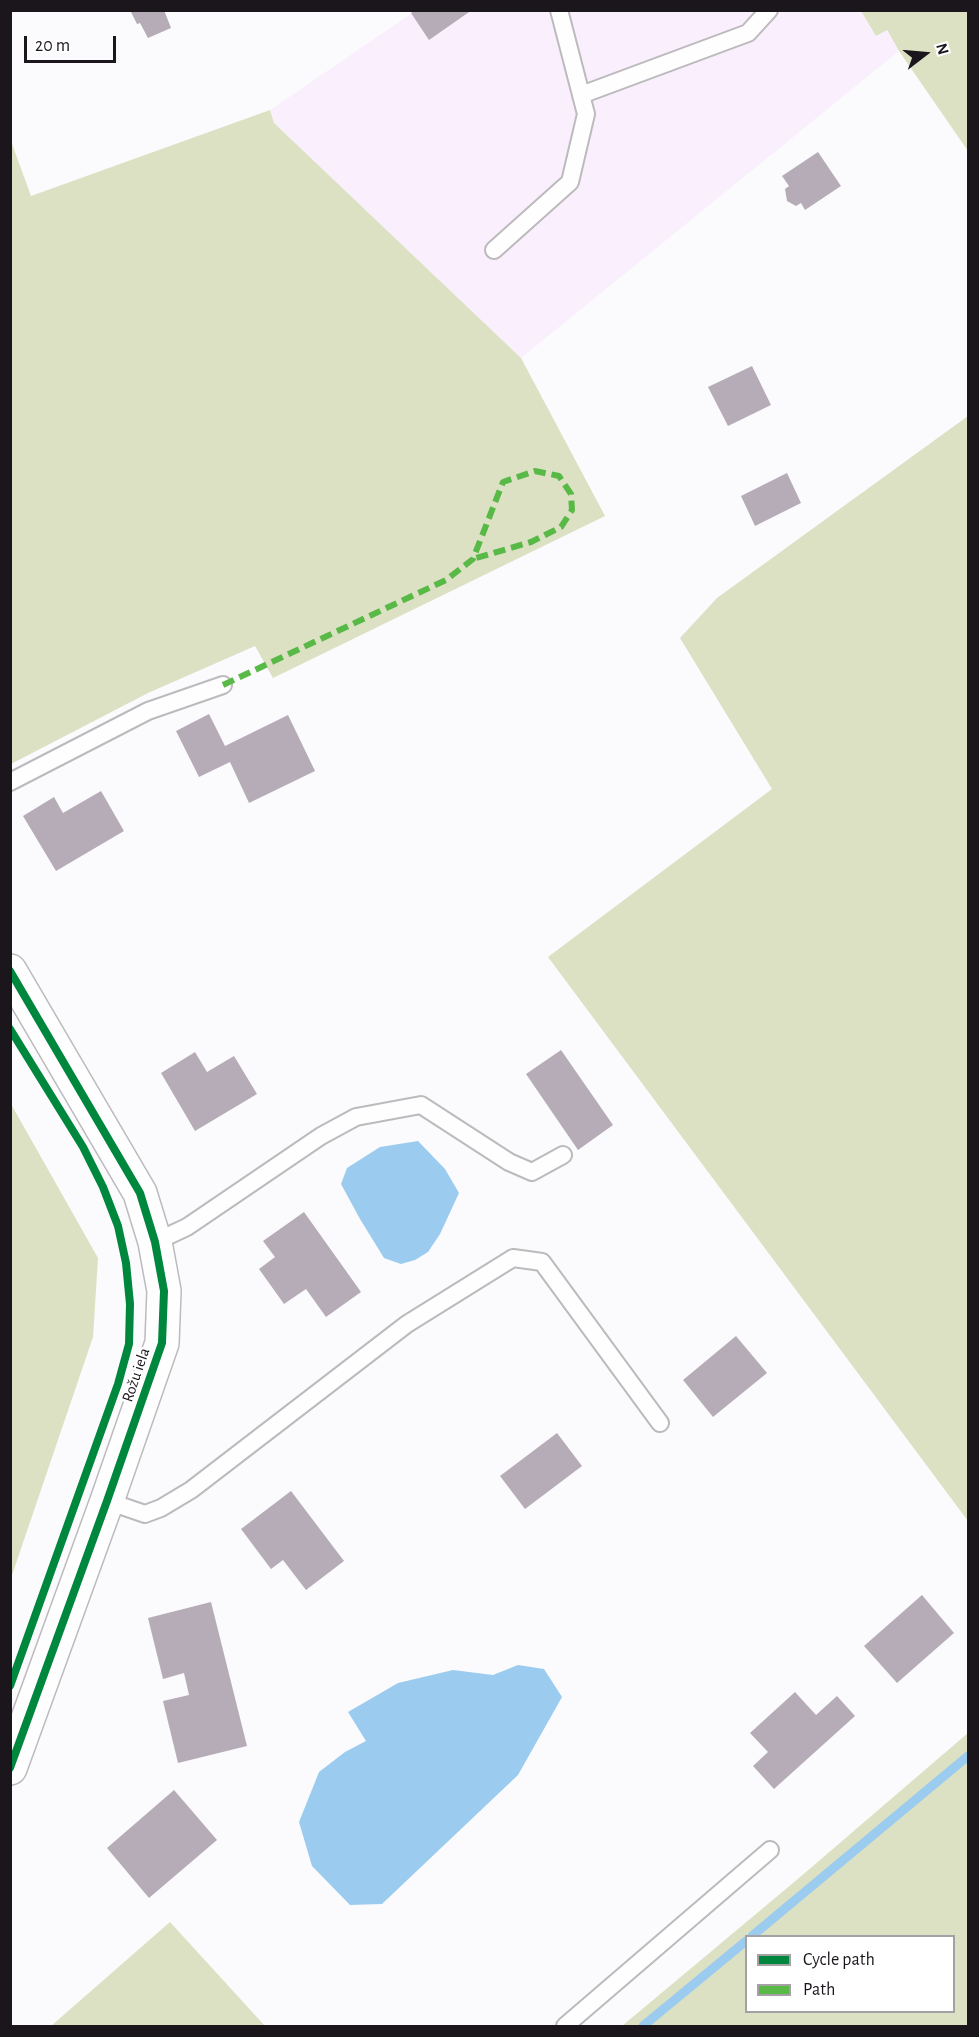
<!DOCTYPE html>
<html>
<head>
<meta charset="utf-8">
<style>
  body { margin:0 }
  #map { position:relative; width:979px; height:2037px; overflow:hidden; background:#fbfafc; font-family:"Alegreya Sans",sans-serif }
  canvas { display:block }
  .frame { position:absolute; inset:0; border:12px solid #1b151c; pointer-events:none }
  .legend { position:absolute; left:745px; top:1935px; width:210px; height:78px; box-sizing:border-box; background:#fff; border:2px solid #a4a1a4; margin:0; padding:8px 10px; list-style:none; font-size:18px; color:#1b151c }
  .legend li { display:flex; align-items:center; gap:12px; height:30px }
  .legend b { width:30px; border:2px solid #a4a1a4 }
  .north { position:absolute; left:895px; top:24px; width:60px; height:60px; -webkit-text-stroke:4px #fff; paint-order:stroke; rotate:74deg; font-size:16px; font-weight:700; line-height:24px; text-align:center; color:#1b151c }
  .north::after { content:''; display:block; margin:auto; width:21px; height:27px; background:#1b151c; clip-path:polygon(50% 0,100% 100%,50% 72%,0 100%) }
  .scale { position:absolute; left:24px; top:36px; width:92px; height:27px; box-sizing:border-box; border:3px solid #1b151c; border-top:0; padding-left:8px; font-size:18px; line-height:21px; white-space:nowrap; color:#1b151c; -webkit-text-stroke:4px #fff; paint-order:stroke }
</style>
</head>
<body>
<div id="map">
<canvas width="979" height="2037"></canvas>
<div class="frame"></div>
<ul class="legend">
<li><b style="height:8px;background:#00873e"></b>Cycle path</li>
<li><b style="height:8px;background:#58b947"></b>Path</li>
</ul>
<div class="north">N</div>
<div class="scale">20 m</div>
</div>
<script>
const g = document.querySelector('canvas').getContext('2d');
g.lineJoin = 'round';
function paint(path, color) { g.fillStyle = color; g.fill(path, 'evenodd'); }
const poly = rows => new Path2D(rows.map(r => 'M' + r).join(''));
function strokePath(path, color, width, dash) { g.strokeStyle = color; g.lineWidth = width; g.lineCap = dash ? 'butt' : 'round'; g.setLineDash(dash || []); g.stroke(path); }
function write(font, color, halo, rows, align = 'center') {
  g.font = font + ' "Alegreya Sans",sans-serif'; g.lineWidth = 5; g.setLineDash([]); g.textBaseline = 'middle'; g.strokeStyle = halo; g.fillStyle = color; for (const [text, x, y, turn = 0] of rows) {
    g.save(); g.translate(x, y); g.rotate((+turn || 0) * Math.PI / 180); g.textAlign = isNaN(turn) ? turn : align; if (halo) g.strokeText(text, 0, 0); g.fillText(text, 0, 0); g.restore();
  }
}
paint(poly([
  [415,11,861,11,876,35,886,30,899,51,521,358,274,123,270,110]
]), '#faf0fd');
paint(poly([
  [861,11,968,11,968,151,899,51,887,30,876,36],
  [270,110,274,123,521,358,605,516,273,678,255,646,148,693,11,764,11,141,31,196],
  [968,416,968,1521,548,957,772,789,680,638,717,598],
  [11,1104,98,1258,93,1337,11,1578],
  [968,1733,968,2026,622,2026,799,1878],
  [954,1936,954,2012,746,2012,746,1936],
  [170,1922,265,2026,51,2026]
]), '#dce1c4');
paint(poly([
  [418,1141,445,1169,459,1193,440,1234,428,1252,415,1260,401,1264,384,1258,360,1219,341,1184,347,1168,380,1147],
  [518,1665,544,1669,562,1697,518,1775,382,1904,350,1905,312,1866,299,1822,319,1772,345,1752,366,1741,348,1712,398,1683,453,1670,493,1675]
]), '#9bccef');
strokePath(poly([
  [752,1936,968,1756],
  [643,2026,746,1941]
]), '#9bccef', 9);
paint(poly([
  [130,10,164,10,171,28,148,38,140,23,137,24],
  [415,10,472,10,429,40,411,13],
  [818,152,841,186,805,210,801,203,796,206,787,201,785,189,789,186,782,176],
  [752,366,771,405,728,426,708,387],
  [787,473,801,503,755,526,741,496],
  [209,714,225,746,288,715,315,771,249,803,230,762,199,777,176,731],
  [101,791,124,831,56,871,23,816,54,797,63,813],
  [561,1050,613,1125,578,1150,526,1074],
  [195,1052,207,1072,234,1056,257,1094,195,1131,161,1073],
  [304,1212,361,1292,326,1317,306,1289,284,1304,259,1269,275,1257,263,1241],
  [736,1336,767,1373,713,1417,683,1380],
  [557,1433,582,1466,525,1509,500,1476],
  [291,1491,344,1561,306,1590,283,1560,271,1569,241,1529],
  [922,1595,954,1633,897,1683,864,1646],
  [211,1602,247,1746,178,1763,163,1701,189,1695,184,1673,163,1679,148,1618],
  [795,1692,816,1715,837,1696,855,1716,774,1789,753,1766,768,1752,750,1733],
  [174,1790,217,1840,149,1898,107,1848]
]), '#b6acb8');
const lane = poly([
  [581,95,748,33,769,10],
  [494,250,570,182,586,114,559,10],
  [10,782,148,711,223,685],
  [155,1242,187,1227,321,1136,356,1117,421,1105,509,1162,532,1172,563,1155],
  [107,1501,145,1514,161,1508,191,1490,407,1324,513,1258,542,1262,660,1423],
  [565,2026,770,1850]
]);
const secondary = poly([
  [10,971,140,1193,155,1242,164,1291,162,1343,107,1501,10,1768]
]);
strokePath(lane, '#bdbabe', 20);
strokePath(secondary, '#bdbabe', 36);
strokePath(lane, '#fefeff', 16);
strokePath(secondary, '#fefeff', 33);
strokePath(poly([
  [223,685,446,580,473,559,503,482,535,471,559,476,571,494,572,510,561,527,531,542,473,559]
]), '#58b947', 6, [12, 6]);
strokePath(poly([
  [10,971,140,1193,155,1242,164,1291,162,1343,107,1501,10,1768],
  [10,1029,83,1147,103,1187,118,1226,126,1263,130,1304,129,1344,118,1384,10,1686]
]), '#00873e', 8);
write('16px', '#1b151c', '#fff', [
  ["Rožu iela",136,1375,-71]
]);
</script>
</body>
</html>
